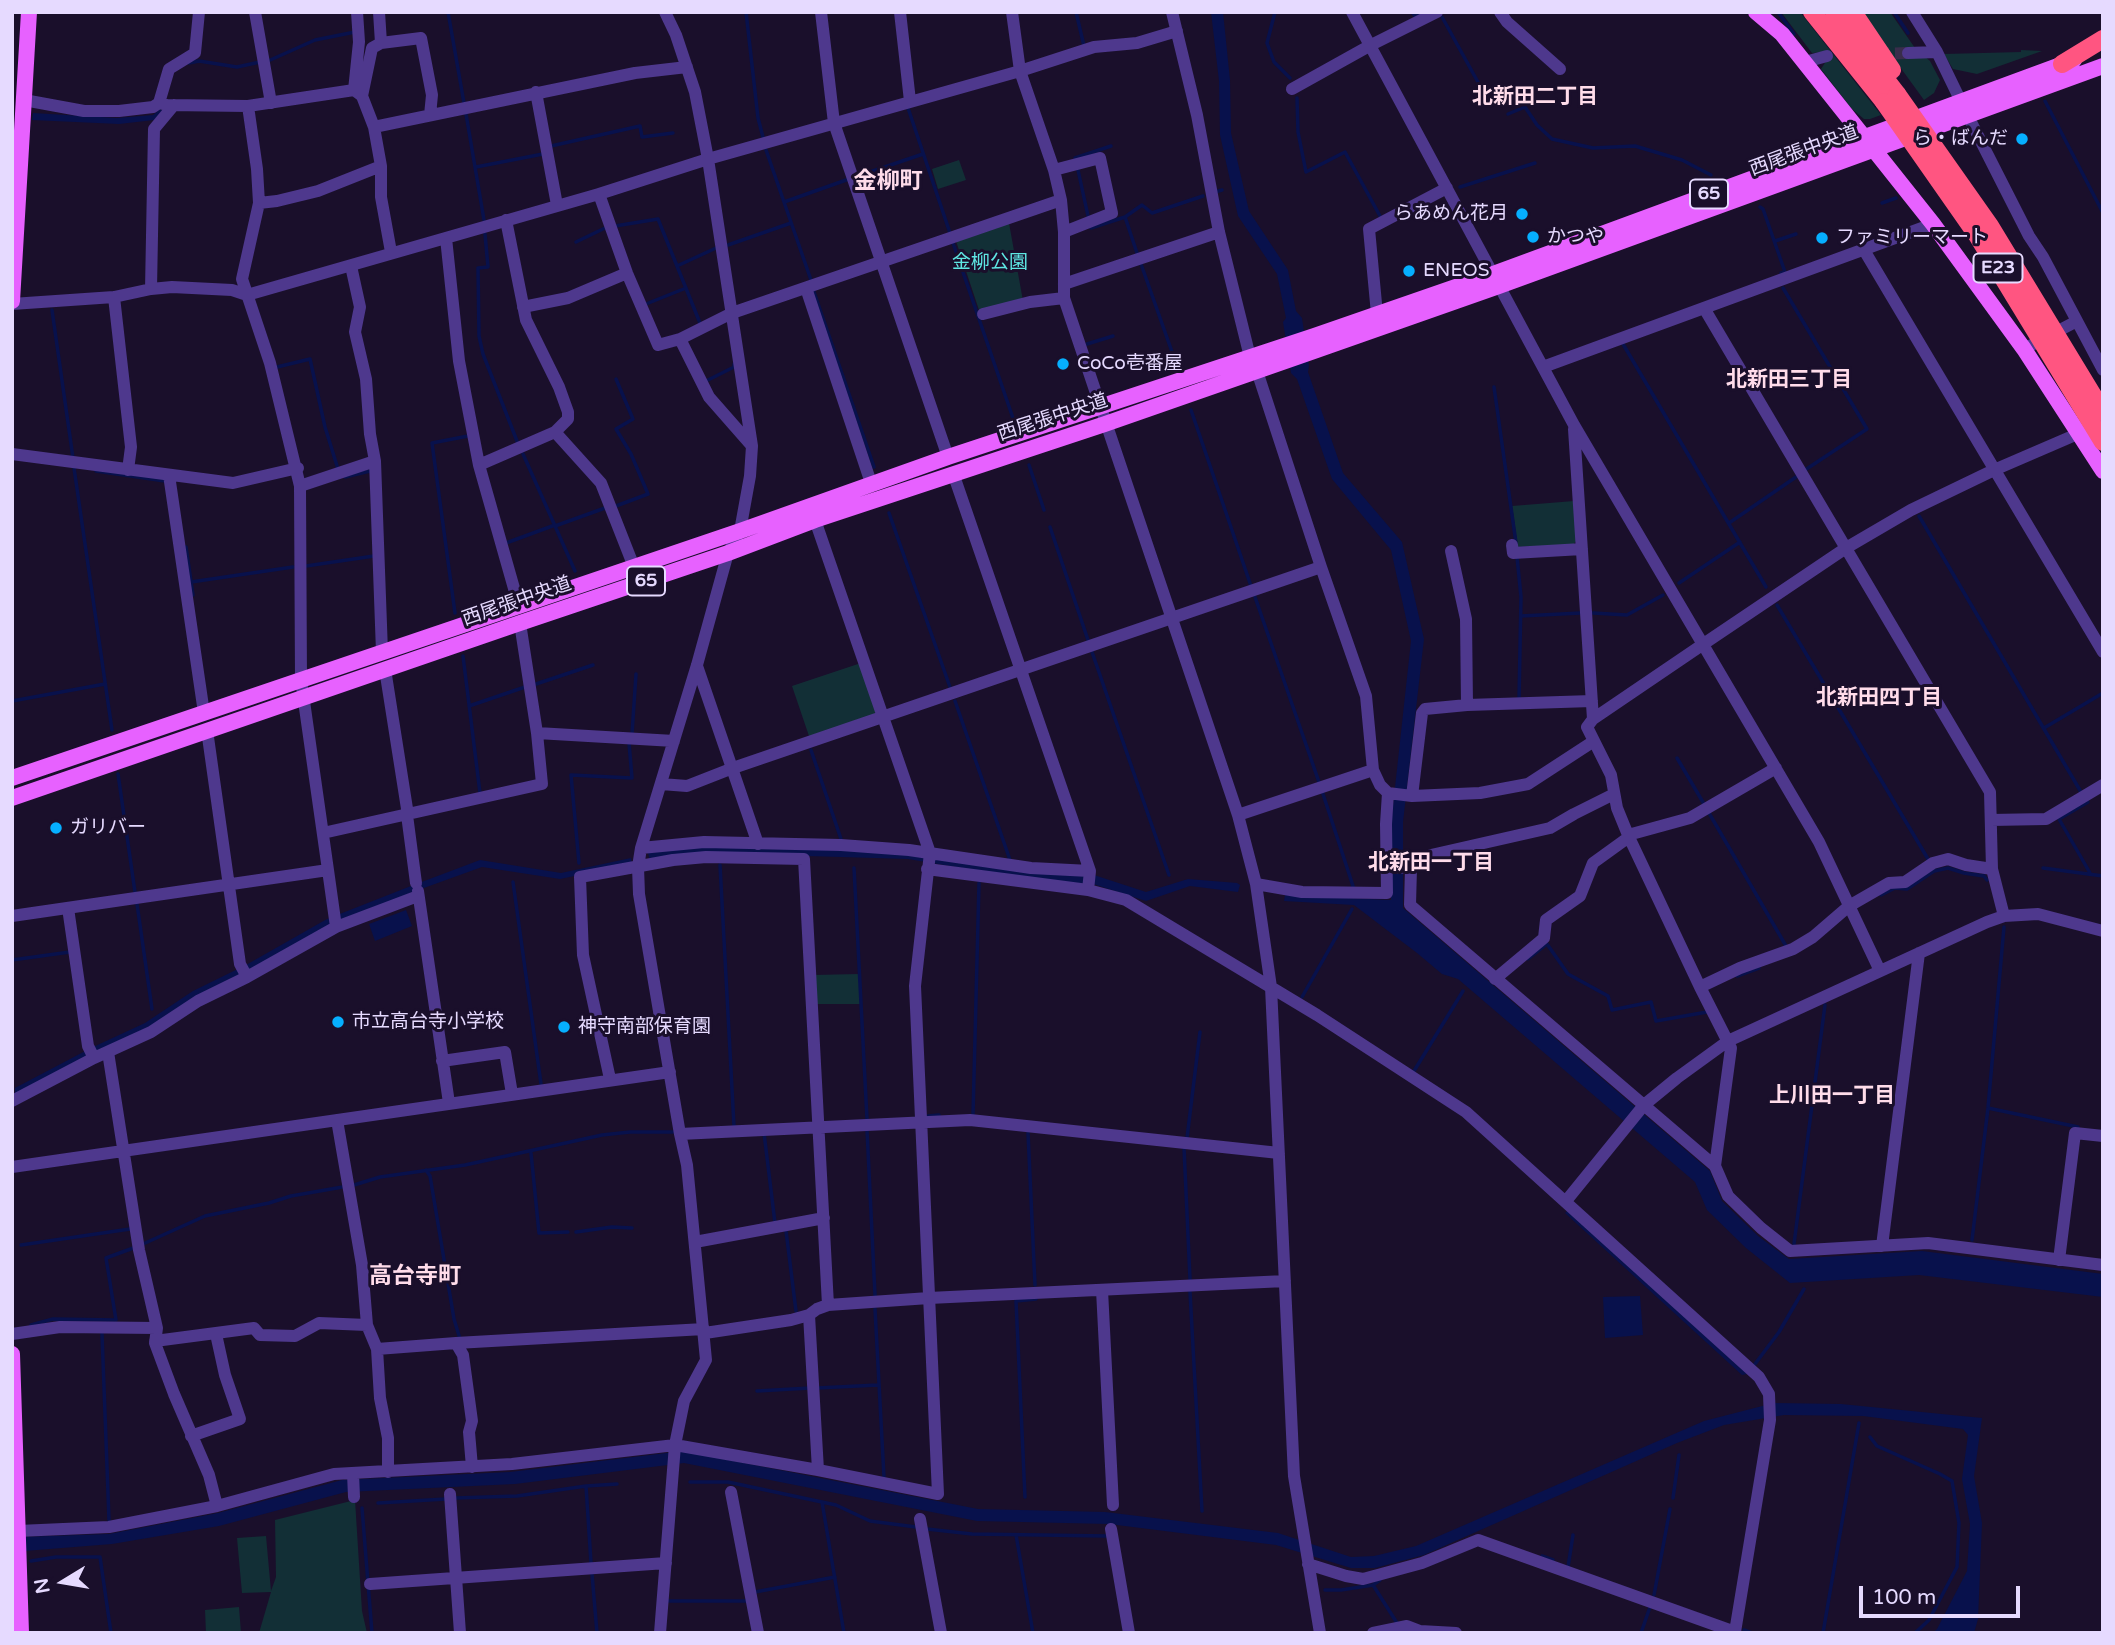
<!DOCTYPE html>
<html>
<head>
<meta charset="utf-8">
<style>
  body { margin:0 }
  #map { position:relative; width:2115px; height:1645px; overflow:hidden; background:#1a0f2b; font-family:"Varela Round",sans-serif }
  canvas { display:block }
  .frame { position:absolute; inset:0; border:14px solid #e6daff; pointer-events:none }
  .north { position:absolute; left:28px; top:1547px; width:70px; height:70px; -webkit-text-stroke:5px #1a0f2b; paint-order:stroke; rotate:259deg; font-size:19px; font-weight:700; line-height:28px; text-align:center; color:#e6daff }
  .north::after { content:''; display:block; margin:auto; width:24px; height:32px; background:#e6daff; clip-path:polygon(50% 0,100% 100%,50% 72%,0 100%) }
  .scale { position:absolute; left:1859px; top:1586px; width:161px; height:32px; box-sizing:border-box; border:4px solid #e6daff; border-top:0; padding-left:9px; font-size:21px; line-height:24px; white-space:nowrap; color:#e6daff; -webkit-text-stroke:5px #1a0f2b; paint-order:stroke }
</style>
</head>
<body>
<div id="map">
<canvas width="2115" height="1645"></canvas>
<div class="frame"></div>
<div class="north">N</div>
<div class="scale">100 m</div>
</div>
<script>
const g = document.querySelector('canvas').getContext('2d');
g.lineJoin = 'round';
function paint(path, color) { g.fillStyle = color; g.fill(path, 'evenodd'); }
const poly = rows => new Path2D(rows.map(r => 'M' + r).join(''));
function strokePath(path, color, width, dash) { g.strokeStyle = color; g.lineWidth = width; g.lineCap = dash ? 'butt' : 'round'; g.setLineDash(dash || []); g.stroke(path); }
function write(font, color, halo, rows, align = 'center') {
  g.font = font + ' "Varela Round","Noto Sans JP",sans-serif'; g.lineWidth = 6; g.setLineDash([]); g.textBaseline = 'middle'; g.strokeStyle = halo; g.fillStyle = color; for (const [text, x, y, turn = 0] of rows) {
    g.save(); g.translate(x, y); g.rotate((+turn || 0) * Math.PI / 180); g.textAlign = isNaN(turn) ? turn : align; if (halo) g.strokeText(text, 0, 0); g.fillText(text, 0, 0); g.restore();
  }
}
paint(poly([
  [1781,12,1800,12,1881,115,1870,119,1864,119,1852,109,1821,69,1828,58,1824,52,1812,53],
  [1860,12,1890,12,1915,48,1930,61,1940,80,1934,93,1924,100],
  [2021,50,2042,51,1977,74,1953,69,1944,54,2021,52],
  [959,160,966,180,938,189,932,169],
  [1009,223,1023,301,980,313,956,241],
  [1574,501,1577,540,1573,545,1518,547,1512,506],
  [861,663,876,709,874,716,810,739,792,686],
  [859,974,860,1004,814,1004,813,975],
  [355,1500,362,1611,367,1633,259,1633,271,1592,242,1593,237,1538,266,1536,271,1591,276,1577,275,1520],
  [239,1607,241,1633,206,1633,205,1610]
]), '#122f36');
paint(poly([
  [1211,12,1223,12,1230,80,1231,133,1249,211,1288,270,1296,311,1302,318,1309,366,1308,372,1343,473,1402,542,1424,639,1403,822,1403,908,1710,1171,1722,1201,1758,1236,1789,1259,1922,1251,2103,1274,2103,1297,1919,1275,1790,1283,1746,1248,1707,1210,1695,1182,1458,979,1442,974,1417,953,1354,905,1284,901,1285,895,1391,900,1391,824,1411,641,1391,550,1332,479,1297,379,1291,373,1283,322,1286,318,1277,274,1238,216,1220,135,1219,81],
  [160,109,163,111,154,120,119,124,32,120,33,113,117,118,153,115],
  [706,846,909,853,1094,875,1146,892,1188,879,1237,883,1240,885,1238,892,1190,886,1146,901,1093,884,1034,880,908,859,706,853,650,861,648,853],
  [631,858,632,864,560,879,482,867,410,893,15,1095,15,1088,91,1048,145,1023,193,991,246,965,327,919,411,886,480,860,561,873],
  [406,910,412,926,375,941,369,924],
  [1568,1210,1747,1374,1742,1375,1565,1213],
  [1640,1296,1643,1335,1605,1338,1603,1297],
  [1774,1403,1841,1404,1982,1418,1974,1476,1982,1523,1978,1619,1974,1633,1933,1633,1937,1629,1967,1571,1970,1524,1962,1479,1968,1435,1963,1429,1863,1416,1784,1415,1724,1425,1677,1443,1424,1555,1375,1568,1351,1568,1276,1545,1109,1524,977,1521,684,1463,515,1484,346,1492,219,1526,112,1544,12,1552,19,1537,109,1534,218,1513,342,1480,510,1472,683,1451,978,1509,1105,1512,1278,1533,1351,1557,1374,1556,1416,1546,1704,1421]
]), '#08114c');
strokePath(poly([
  [448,12,464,103],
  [746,12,758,118,763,137],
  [1076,12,1084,46],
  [1275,12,1267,43,1274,62,1290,78],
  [1412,12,1415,16,1422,12],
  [1778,12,1794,34],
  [1894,12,1908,33],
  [1442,17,1484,93],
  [268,61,315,40,355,32],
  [189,63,199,61,237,67,260,62],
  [1297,98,1298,132,1306,172,1345,152,1380,216],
  [2045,101,2103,213],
  [908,108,950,233],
  [466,114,484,220],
  [1508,114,1525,107,1537,125,1552,139,1593,148,1635,146,1682,160,1711,175],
  [551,146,640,126,642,137,673,133],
  [766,150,811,280],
  [1075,158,1111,146],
  [476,167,543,154],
  [1078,170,1088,216],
  [858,176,923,154],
  [1460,187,1535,163],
  [1215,192,1222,190],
  [784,202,849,179],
  [1882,203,1896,198],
  [1760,207,1763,209,1785,272,1781,273],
  [1125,217,1137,253],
  [615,226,658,219,700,323],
  [1091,228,1125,217,1142,205,1152,213,1203,196],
  [485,234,488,267,478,268,479,336,483,354,517,441],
  [1775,241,1796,234],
  [576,242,607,227],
  [953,243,1015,424],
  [728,245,791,223],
  [1141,264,1177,366],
  [677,266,716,248],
  [1783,288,1867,429,1805,470],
  [814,292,874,467],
  [646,304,686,288],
  [52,310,73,458],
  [1087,344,1113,336],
  [1623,344,1766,587],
  [277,367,310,359,325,427,338,469],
  [706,381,734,367,734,364],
  [1494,387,1516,543],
  [1191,410,1251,586],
  [523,454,575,571],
  [1029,465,1044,510],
  [74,468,112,730],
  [96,471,165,481],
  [345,477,370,471,371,472],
  [616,506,648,494,631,454,616,429,633,419,616,379],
  [889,513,951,690],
  [1919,516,2081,792],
  [1729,523,1796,477],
  [555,526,605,508],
  [1050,527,1089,643],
  [506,543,555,525],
  [186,547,193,595],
  [1517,557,1521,597,1519,699],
  [306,566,374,556],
  [191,582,293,567],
  [1679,583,1740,542],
  [1255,597,1320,785],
  [1777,605,1928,859],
  [455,613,432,443,468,436],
  [1593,613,1627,615,1663,595],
  [1521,616,1581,613],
  [1092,652,1169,875],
  [463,656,480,793],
  [536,684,593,665],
  [12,701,105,684],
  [955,701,1010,860],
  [469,706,525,687],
  [2044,728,2103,693],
  [632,734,636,674],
  [811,750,841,839],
  [1677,758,1704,804],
  [118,774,135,892],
  [1322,791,1354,889],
  [2088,802,2059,819,2090,873],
  [1709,813,1786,946],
  [579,863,571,775,632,778,629,743],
  [720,865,734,1126],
  [854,868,867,1119],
  [2043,868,2103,876],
  [513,882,541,1084],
  [1881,895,1895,888,1907,889,1934,871,1948,868,1964,873,1984,876,1987,880],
  [137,904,152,1009],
  [1528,959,1547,944,1568,974,1608,996,1612,1010,1651,1002,1656,1021,1707,1012],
  [12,960,70,952,71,954],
  [1737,976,1759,968],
  [1302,997,1352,909],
  [1414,1071,1463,991],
  [1988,1108,2078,1127],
  [973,1115,979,883],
  [928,1116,939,1115],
  [867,1130,875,1295],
  [764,1133,775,1223],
  [1028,1133,1035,1285],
  [1187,1138,1200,1032],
  [1184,1148,1190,1279],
  [531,1153,539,1233,568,1232],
  [426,1170,430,1176,454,1319,460,1339],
  [786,1231,796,1311],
  [576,1232,612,1227,632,1228],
  [1972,1240,1988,1108,2004,927],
  [143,1244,205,1216,269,1203,291,1196,354,1185,380,1177,465,1165,602,1135,630,1132,673,1132],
  [1794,1244,1825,1005],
  [21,1245,130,1229],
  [1190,1292,1202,1511],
  [875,1309,884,1477],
  [31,1325,53,1319,116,1320,106,1258,136,1247],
  [102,1334,109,1520],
  [1755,1364,1779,1332,1804,1289],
  [817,1388,878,1385],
  [757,1391,810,1388],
  [1870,1437,1877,1446,1940,1474,1952,1481,1959,1523,1957,1567,1929,1620,1915,1633],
  [690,1482,728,1482,836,1505,870,1521,916,1527],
  [586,1486,591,1563],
  [1025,1497,1016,1301,1036,1299],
  [455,1498,517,1496,586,1486,617,1484],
  [1673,1498,1679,1455],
  [822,1502,844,1633],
  [378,1503,446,1499],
  [362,1508,372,1633],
  [927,1529,972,1534,1107,1536],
  [1016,1535,1033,1633],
  [1542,1556,1553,1560],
  [31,1561,56,1557,100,1557,111,1633],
  [1568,1567,1573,1535],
  [592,1574,597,1633],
  [1373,1585,1397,1623],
  [1325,1590,1341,1590,1373,1585,1380,1580],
  [755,1592,835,1577],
  [1654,1595,1670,1509],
  [668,1601,747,1601],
  [1744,1630,1752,1633],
  [1641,1633,1650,1607],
  [1823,1633,1859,1423]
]), '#08114c', 3.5);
strokePath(poly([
  [1877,54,1908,53]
]), '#392d4b', 12, [12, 6]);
strokePath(poly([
  [255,12,271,103],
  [821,12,834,123,948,457],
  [900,12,910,101],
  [1012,12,1020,71,1054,170,1061,200,1064,232,1064,298,1238,815,1256,884,1271,987,1294,1476,1320,1633],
  [1172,12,1197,115,1219,232,1250,357],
  [1352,12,1574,425,1819,842,1880,971],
  [1500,12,1507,22,1560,69],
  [1912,12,1937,52,1967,114,2029,236,2043,257,2103,370],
  [381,43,421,38,432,95,430,115],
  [1908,53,1937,52],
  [1805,62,1827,56],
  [1292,89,1371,45,1437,12],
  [354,90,359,42,357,12],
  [536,92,557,205],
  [362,96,372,48,381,43,379,12],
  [24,100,84,111,119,111,153,107,159,103,167,105,248,106,354,90,362,96,374,127,635,73,687,67],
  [159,103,169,69,195,53,199,12],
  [374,127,381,166,381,197,391,252],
  [1054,170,1100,158,1112,213,1064,232],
  [599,194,627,273,658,345,680,339,732,313,1061,200],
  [259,203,277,201,318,191,381,166],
  [446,238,459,361,479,465,519,606],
  [1864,250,2103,652],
  [351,266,360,307,355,332,366,379,370,434,375,461,382,652],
  [1064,284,1219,232],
  [806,288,871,483],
  [151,289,154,129,174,105],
  [114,297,131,447,128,470],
  [12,304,114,297,151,289,172,287,232,290,247,295,599,194,708,159,1020,71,1094,47,1137,43,1177,31],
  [523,307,568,298,627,273],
  [1704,308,1990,792,1992,869,2004,916],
  [983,314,1030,302,1064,298],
  [1377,314,1369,229,1447,188],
  [680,339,709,397,752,446],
  [2024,349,2077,321],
  [1543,367,1933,224],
  [1257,371,1321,567,1366,696,1373,770,1380,785,1388,793,1412,796,1480,793,1528,784,1594,741],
  [1574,429,1593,719],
  [555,432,601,483,634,567],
  [12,454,233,483,298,468],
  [479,465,555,432,568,419,568,412,559,387,526,320,506,220],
  [953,473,1090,871,1088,890],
  [169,475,204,713],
  [300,486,375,461],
  [1512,545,1513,553,1582,549],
  [1451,551,1466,619,1467,705],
  [520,623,537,733,674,741],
  [697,666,758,844],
  [385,669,408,815],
  [207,730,240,964,247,977],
  [661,784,687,786,733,768,1321,567],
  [1412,796,1422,713,1425,709,1467,705,1592,701],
  [407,815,416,883],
  [1238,815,1373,770],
  [1991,820,2046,819,2103,785],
  [323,833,542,784,537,733],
  [1628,835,1690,818,1776,768],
  [641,848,704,842,841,845,909,850,1031,868,1090,871],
  [1386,867,1411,868,1415,863,1431,855,1550,828,1574,814,1614,794],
  [1411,868,1410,905,1715,1166,1728,1196,1761,1228,1790,1251,1928,1243,2103,1265],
  [927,869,1088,890,1126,900,1317,1015,1466,1112,1759,1377,1769,1394,1770,1420,1735,1632,1478,1540,1422,1563,1363,1579,1346,1576,1308,1564],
  [328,870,336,927],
  [1256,884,1302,892,1387,893,1386,824,1388,793],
  [418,891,449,1103],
  [68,908,88,1046,94,1058],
  [12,916,328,870,301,680,300,486,270,363,242,279,259,203,257,169,248,106],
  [1495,979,1544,938,1546,920,1580,896,1593,863,1629,837],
  [1700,987,1740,968,1793,949,1813,937,1849,906,1889,883,1905,882,1933,863,1948,859,1966,865,1992,869],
  [108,1052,139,1250,157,1328,155,1343,174,1394,209,1475,217,1506],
  [442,1061,505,1052,512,1094],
  [610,1079,583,955,580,877,673,860,706,857,804,859,828,1305],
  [12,1101,94,1058,151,1032,198,1001,247,977,336,927,418,896],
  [337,1120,362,1265,367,1325,377,1349,380,1398,388,1438,388,1472],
  [680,1134,970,1120,1279,1153],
  [1715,1166,1731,1048,1700,987,1628,835,1617,808,1611,775,1587,727,1593,719,1702,645,1846,548,1911,510,1994,470,2103,423],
  [12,1167,670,1072],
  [1566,1201,1644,1105,1677,1078,1728,1041,1987,922,2004,916,2038,914,2103,931],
  [695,1242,824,1218],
  [1882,1246,1919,953],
  [2059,1260,2075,1133,2103,1136],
  [1102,1290,1113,1505],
  [809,1315,818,1470],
  [705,1333,791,1320,809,1315,817,1309,828,1305,929,1298,1285,1281],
  [12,1334,60,1327,157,1328],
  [155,1341,254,1328,260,1335,295,1336,319,1323,367,1325],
  [456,1343,463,1355,472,1421,469,1432,472,1467],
  [377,1349,456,1343,704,1329],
  [191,1436,240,1419,225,1375,216,1334],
  [353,1473,354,1497],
  [731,1492,758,1633],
  [450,1494,460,1633],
  [920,1519,941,1633],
  [1111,1529,1129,1633],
  [18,1531,109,1527,217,1506,334,1474,512,1464,675,1445,818,1470,938,1494,915,986,930,853,815,520],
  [370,1584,666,1563],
  [660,1633,675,1445,684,1401,706,1360,687,1165,680,1134,639,894,638,867,641,848,697,665,728,553,740,531,750,476,752,446,708,159,695,92,676,35,665,12],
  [1373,1633,1407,1626,1420,1631,1456,1633]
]), '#4e388d', 12);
strokePath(poly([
  [1756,12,1782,34,1933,224,2024,349,2103,471],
  [12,301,29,12],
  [12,778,740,531,948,457,1314,336,1493,274,2074,60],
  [12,798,520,623,728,553,815,520,1105,424,1317,350,1499,286,2103,66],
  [12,1354,21,1633]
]), '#e761ff', 16);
strokePath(poly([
  [1812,12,1884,102],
  [1834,12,1897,94],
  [1853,12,1892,70],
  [2062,64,2103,39]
]), '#ff5581', 18);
strokePath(poly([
  [1897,94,1990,226,2103,412],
  [1884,102,1977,235,2103,442]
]), '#ff5581', 18);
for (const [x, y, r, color] of [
  [2022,139,7,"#06afff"],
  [1522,214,7,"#06afff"],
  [1533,237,7,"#06afff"],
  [1822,238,7,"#06afff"],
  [1409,271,7,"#06afff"],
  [1063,364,7,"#06afff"],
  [56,828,7,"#06afff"],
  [338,1022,7,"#06afff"],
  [564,1027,7,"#06afff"]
]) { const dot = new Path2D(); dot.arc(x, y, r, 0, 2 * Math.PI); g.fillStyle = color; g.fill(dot); strokePath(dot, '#1a0f2b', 2.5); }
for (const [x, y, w] of [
  [1709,194,38],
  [1998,268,49],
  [646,581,38]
]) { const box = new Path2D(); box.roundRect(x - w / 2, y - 14.5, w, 29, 5); g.fillStyle = '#1a0f2b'; g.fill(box); strokePath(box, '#e6daff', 2); }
write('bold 18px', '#e6daff', null, [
  ["65",1709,194],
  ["E23",1998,268],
  ["65",646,581]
]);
write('19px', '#e6daff', '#1a0f2b', [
  ["ら・ばんだ",2008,139,"right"],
  ["らあめん花月",1508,214,"right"],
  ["かつや",1547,237],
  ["ファミリーマート",1836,238],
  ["ENEOS",1423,271],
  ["CoCo壱番屋",1077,364],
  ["ガリバー",70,828],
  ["市立高台寺小学校",352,1022],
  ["神守南部保育園",578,1027]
], 'left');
write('19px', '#e6daff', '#1a0f2b', [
  ["西尾張中央道",1804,151,-20],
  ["西尾張中央道",1053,418,-18],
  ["西尾張中央道",517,602,-19]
]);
write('19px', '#5ee7e3', '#1a0f2b', [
  ["金柳公園",990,263]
]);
write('bold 21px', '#ffdcea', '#1a0f2b', [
  ["北新田二丁目",1535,97],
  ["北新田三丁目",1789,380],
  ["北新田四丁目",1879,698],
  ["北新田一丁目",1431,863],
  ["上川田一丁目",1832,1096]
]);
write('bold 23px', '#ffdcea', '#1a0f2b', [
  ["金柳町",888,182],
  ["高台寺町",415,1277]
]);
</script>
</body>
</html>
